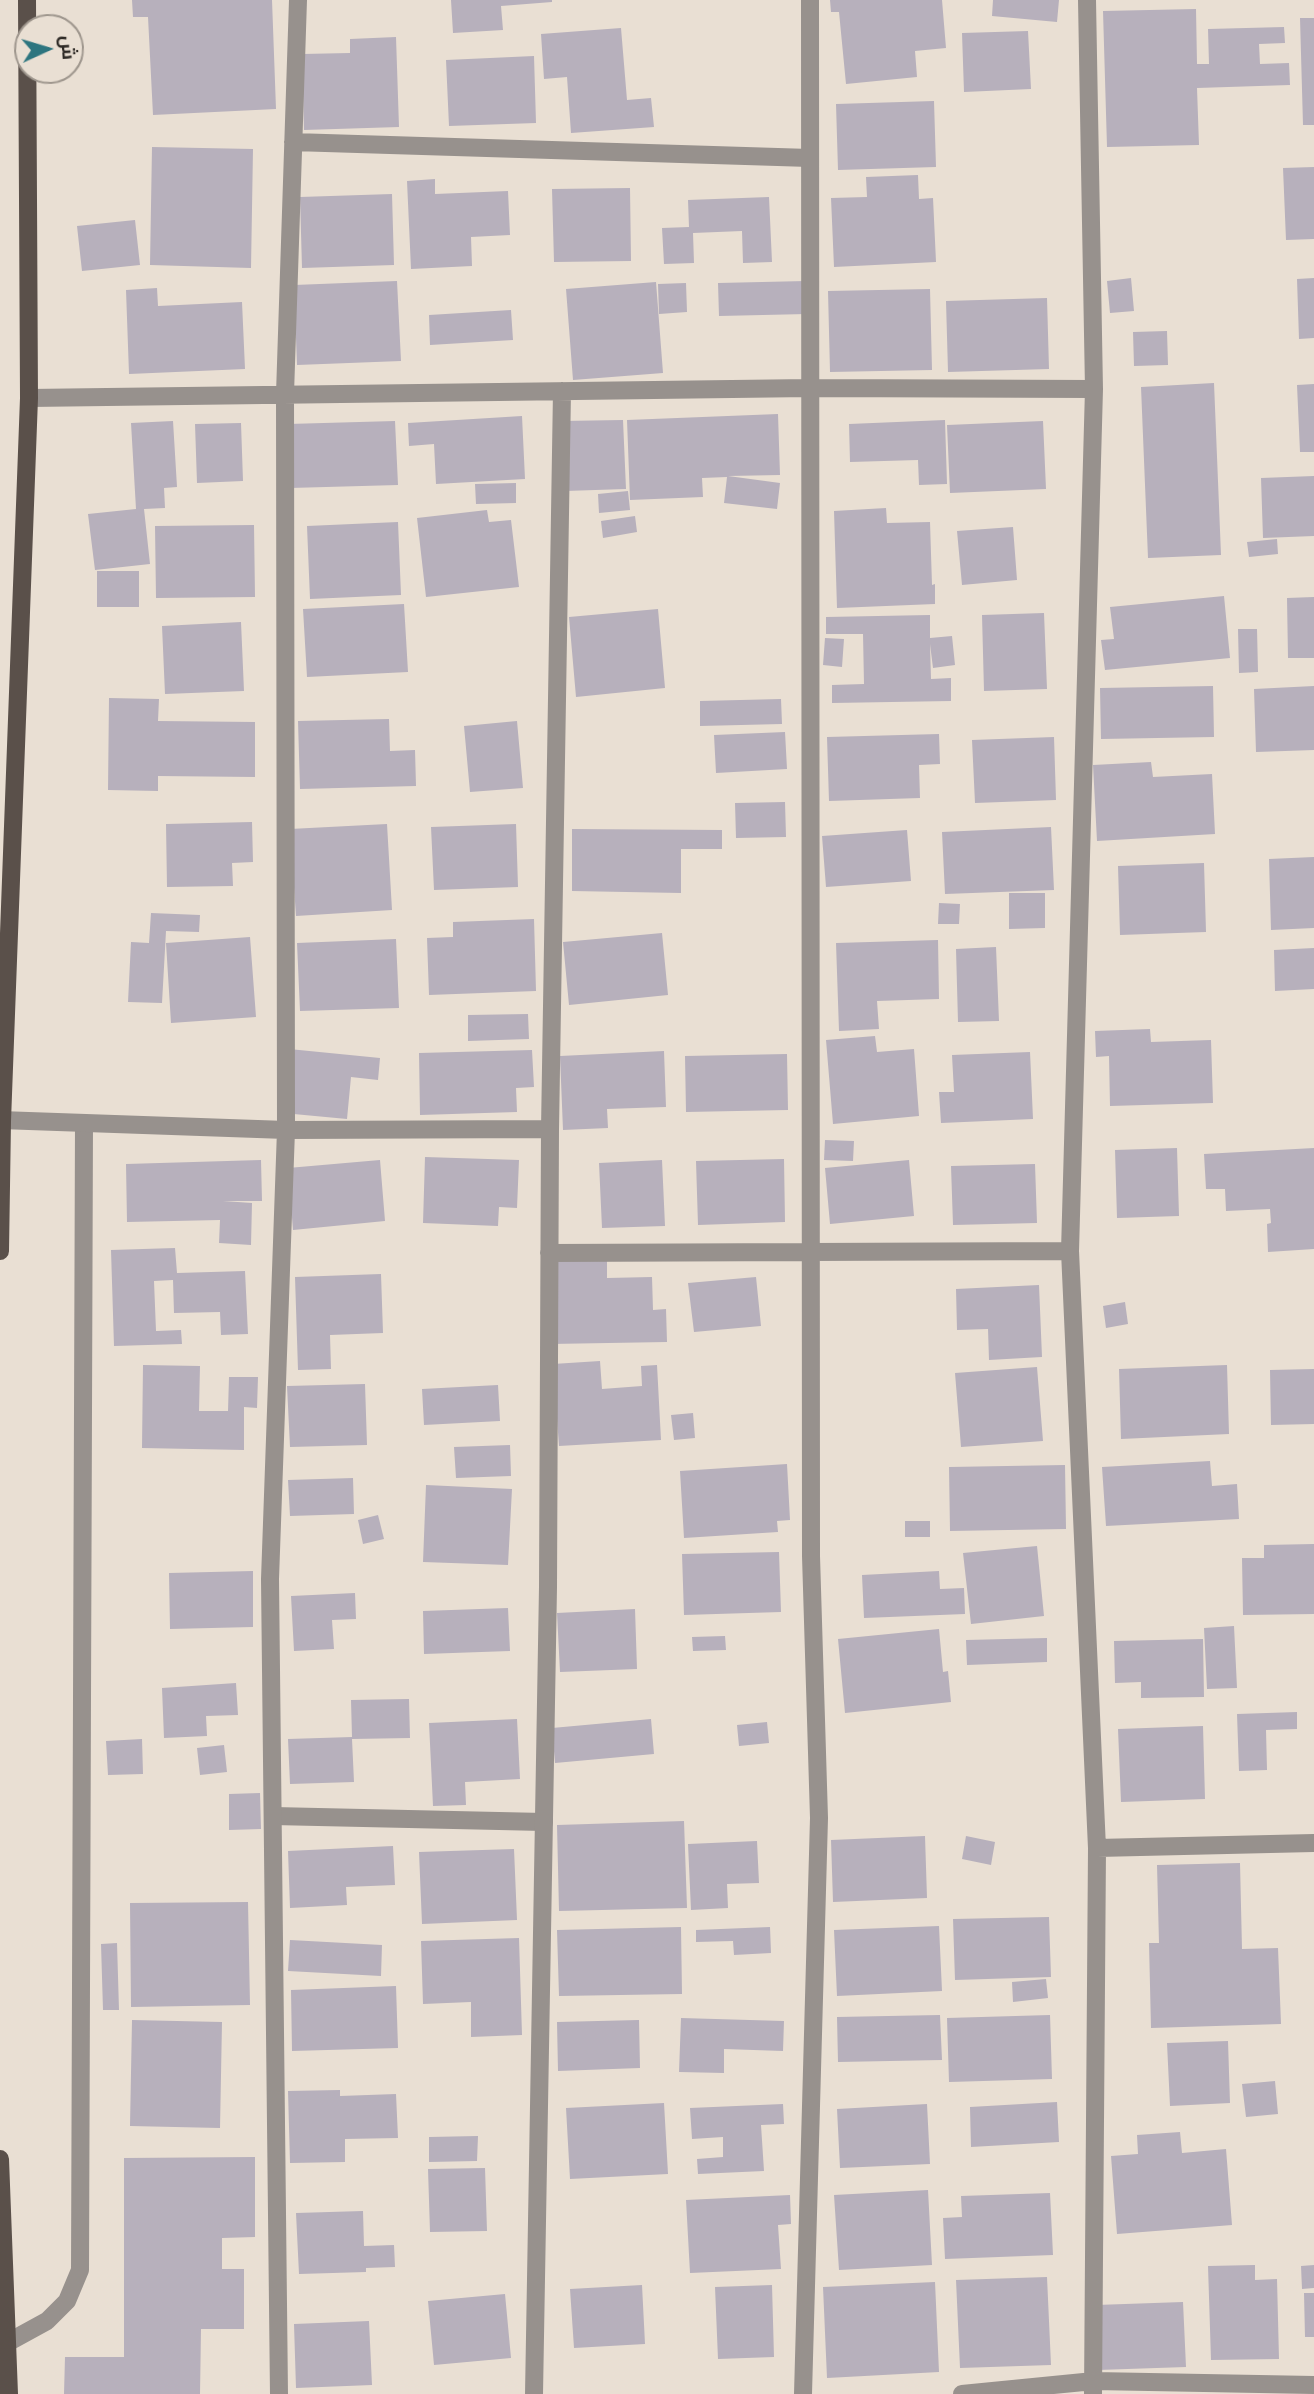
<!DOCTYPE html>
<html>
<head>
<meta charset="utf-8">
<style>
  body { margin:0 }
  #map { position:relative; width:1314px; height:2394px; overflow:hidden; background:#e9dfd3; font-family:Montserrat,Cairo,sans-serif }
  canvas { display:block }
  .north { position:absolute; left:14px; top:14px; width:70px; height:70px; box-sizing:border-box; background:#e9dfd3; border:2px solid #9e968d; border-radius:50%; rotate:86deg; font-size:19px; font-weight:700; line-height:28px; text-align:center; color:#2d2925 }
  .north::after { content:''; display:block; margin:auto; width:24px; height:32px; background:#2d757f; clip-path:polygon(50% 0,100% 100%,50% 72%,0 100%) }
</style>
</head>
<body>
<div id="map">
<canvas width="1314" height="2394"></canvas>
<div class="north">ش</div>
</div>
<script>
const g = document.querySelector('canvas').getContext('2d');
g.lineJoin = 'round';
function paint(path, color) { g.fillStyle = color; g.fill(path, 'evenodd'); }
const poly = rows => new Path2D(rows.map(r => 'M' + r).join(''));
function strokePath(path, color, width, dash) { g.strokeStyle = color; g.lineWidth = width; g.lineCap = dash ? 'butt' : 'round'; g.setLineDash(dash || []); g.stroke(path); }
paint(poly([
  [132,0,272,0,276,109,153,115,148,17,133,17],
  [451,0,552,0,552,2,501,6,503,30,453,33],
  [830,0,942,0,946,48,915,51,917,77,846,84,839,12,831,12],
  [993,0,1059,0,1057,22,992,16],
  [1196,9,1197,64,1209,64,1208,29,1284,27,1285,43,1259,44,1260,64,1289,63,1290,85,1197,88,1199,145,1107,147,1103,11],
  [1300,18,1314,18,1314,125,1303,125],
  [621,28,627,100,651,98,654,127,571,133,567,77,544,79,541,34],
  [1028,31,1031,89,964,92,962,33],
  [396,37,399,127,304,130,302,54,350,53,350,39],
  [534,56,536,123,449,126,446,60],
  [934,101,936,167,838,170,836,104],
  [152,147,253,149,251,268,150,265],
  [1314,167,1314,239,1286,240,1283,168],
  [918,175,919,199,933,198,936,262,834,267,831,198,867,197,866,177],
  [435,179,435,194,508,191,510,235,471,237,472,266,411,269,407,181],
  [630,188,631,261,554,262,552,189],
  [392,194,394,265,302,268,300,197],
  [769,197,772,262,743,263,742,231,693,233,694,263,664,264,662,228,689,227,688,200],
  [135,220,140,265,82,271,77,226],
  [1131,278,1134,311,1110,313,1107,281],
  [1314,278,1314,338,1299,339,1297,279],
  [397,281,401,361,297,365,294,285],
  [806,281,807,314,719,316,718,283],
  [656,282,663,373,573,380,566,289],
  [686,283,687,312,659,314,658,284],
  [157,288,158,306,242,302,245,369,129,374,126,290],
  [930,289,932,370,830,372,828,291],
  [1047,298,1049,369,948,372,946,301],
  [511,310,513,340,430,345,429,315],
  [1167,331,1168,365,1134,366,1133,332],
  [1214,383,1221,555,1148,558,1141,387],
  [1314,384,1314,452,1300,452,1297,385],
  [778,414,780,475,728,476,780,483,777,509,724,503,727,477,702,478,703,497,630,500,627,420],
  [522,416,525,479,436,484,434,444,409,446,408,423],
  [623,420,626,489,565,491,562,421],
  [945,420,947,484,919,485,918,460,850,462,849,424],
  [173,421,177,487,164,488,165,508,144,509,150,564,95,570,88,514,136,509,131,423],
  [395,421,398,485,290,488,288,424],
  [1043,421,1046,489,950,493,947,425],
  [241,423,243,481,197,483,195,424],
  [1314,476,1314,536,1263,538,1261,478],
  [516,483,516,503,476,504,475,484],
  [628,491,630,510,599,513,598,494],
  [886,508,887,523,930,522,932,585,935,584,935,604,837,608,834,511],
  [487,510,489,522,511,520,519,587,426,597,417,518],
  [635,516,637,532,603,538,601,521],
  [398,522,401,595,310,599,307,526],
  [254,525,255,597,156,598,155,526],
  [1013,527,1017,580,962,585,957,531],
  [1277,539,1278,554,1249,557,1247,542],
  [97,571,139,571,139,607,97,607],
  [1224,596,1230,658,1105,670,1101,640,1114,639,1110,607],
  [1314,597,1314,658,1288,658,1287,598],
  [404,604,408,672,307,677,303,609],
  [658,609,665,688,576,697,569,617],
  [1044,613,1047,689,984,691,982,615],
  [930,615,930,638,952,636,955,665,933,668,930,644,931,679,951,678,951,701,832,703,832,685,864,684,863,634,826,634,826,617],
  [241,622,244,691,165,694,162,626],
  [1238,629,1257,629,1258,672,1239,673],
  [825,638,844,639,842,667,823,665],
  [1213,686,1214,737,1101,739,1100,688],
  [1314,686,1314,750,1256,752,1254,689],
  [109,698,159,699,158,721,255,722,255,777,158,776,158,791,108,790],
  [781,699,782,724,700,726,700,701],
  [389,719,390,751,415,750,416,786,300,789,298,721],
  [517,721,523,788,470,792,464,726],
  [785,732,787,769,716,773,714,735],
  [939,734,940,764,919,765,920,798,829,801,827,737],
  [1054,737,1056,800,975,803,972,740],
  [1151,762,1153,777,1212,774,1215,834,1097,841,1093,765],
  [785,802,786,837,736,838,735,803],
  [252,822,253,862,232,863,233,886,167,887,166,824],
  [387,824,392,910,296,916,290,829],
  [516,824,518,887,434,890,431,827],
  [1051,827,1054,890,945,894,942,832],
  [572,829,722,830,722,849,681,849,681,893,572,891],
  [907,830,911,881,826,887,822,836],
  [1314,857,1314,928,1271,930,1269,859],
  [1204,863,1206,932,1120,935,1118,866],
  [1009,893,1045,893,1045,928,1009,929],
  [939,903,960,904,959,924,938,924],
  [151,913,200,915,199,932,166,931,162,1003,128,1002,131,942,149,943],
  [534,919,536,991,429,995,427,938,453,937,453,922],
  [662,933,668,995,569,1005,563,942],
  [250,937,256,1017,171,1023,166,943],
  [396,939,399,1008,300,1011,297,943],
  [938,940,939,999,877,1001,879,1029,839,1031,836,943],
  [996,947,999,1021,958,1022,956,949],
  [1314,948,1314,989,1275,991,1274,950],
  [528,1014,529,1039,468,1041,468,1015],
  [1150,1029,1151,1042,1211,1040,1213,1103,1110,1106,1109,1056,1096,1057,1095,1031],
  [875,1036,877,1052,914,1049,919,1116,833,1124,826,1040],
  [289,1049,380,1058,378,1080,351,1077,347,1119,283,1113],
  [532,1050,534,1087,516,1088,517,1112,420,1115,419,1053],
  [664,1051,666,1107,607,1109,608,1128,563,1130,560,1056],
  [1030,1052,1033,1119,941,1123,939,1092,954,1092,952,1055],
  [787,1054,788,1110,686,1112,685,1056],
  [825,1140,854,1141,853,1161,824,1160],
  [1177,1148,1179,1216,1117,1218,1115,1150],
  [1314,1148,1314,1249,1268,1252,1267,1224,1271,1223,1270,1209,1226,1211,1225,1189,1206,1189,1204,1154],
  [425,1157,519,1160,517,1208,499,1207,498,1226,423,1223],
  [784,1159,785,1222,698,1225,696,1161],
  [261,1160,262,1201,223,1201,252,1203,251,1245,219,1243,220,1220,127,1222,126,1164],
  [380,1160,385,1221,293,1230,288,1168],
  [662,1160,665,1226,602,1228,599,1163],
  [909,1160,914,1216,830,1224,825,1168],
  [1035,1164,1037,1223,953,1225,951,1166],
  [175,1248,177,1273,245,1271,248,1334,221,1335,220,1312,174,1313,173,1280,154,1281,156,1331,181,1330,182,1344,114,1346,111,1250],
  [607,1259,607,1278,652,1277,653,1310,666,1309,667,1342,550,1344,548,1260],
  [381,1274,383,1333,330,1335,331,1369,298,1370,295,1277],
  [756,1277,761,1326,694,1332,688,1283],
  [1039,1285,1042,1357,989,1360,988,1329,957,1330,956,1289],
  [1125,1302,1128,1324,1106,1328,1103,1306],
  [600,1361,602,1389,642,1386,641,1366,657,1365,661,1440,559,1446,553,1364],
  [143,1365,200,1366,199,1411,228,1411,229,1377,258,1377,257,1408,244,1407,244,1450,142,1448],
  [1227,1365,1229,1434,1121,1439,1119,1369],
  [1037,1367,1043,1441,961,1447,955,1373],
  [1314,1369,1314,1424,1271,1425,1270,1370],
  [365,1384,367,1445,290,1447,287,1386],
  [498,1385,500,1421,424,1425,422,1389],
  [693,1413,695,1438,674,1440,671,1415],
  [510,1445,511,1476,456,1478,454,1447],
  [1210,1461,1212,1486,1237,1484,1239,1519,1106,1526,1102,1467],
  [787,1464,790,1520,777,1521,778,1532,684,1538,680,1471],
  [1065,1465,1066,1529,950,1531,949,1467],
  [353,1478,354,1514,290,1516,288,1480],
  [426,1485,512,1489,508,1565,423,1562],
  [378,1515,384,1539,363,1544,358,1520],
  [905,1521,930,1521,930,1537,905,1537],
  [1314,1544,1314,1614,1243,1615,1242,1558,1264,1558,1264,1545],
  [1037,1546,1044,1616,971,1624,963,1553],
  [779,1552,781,1612,684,1615,682,1554],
  [253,1571,253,1627,170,1629,169,1573],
  [939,1571,940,1589,964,1588,965,1614,864,1618,862,1575],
  [355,1593,356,1619,332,1620,334,1649,294,1651,291,1596],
  [508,1608,510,1651,424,1654,423,1611],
  [635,1609,637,1669,560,1672,557,1613],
  [1234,1626,1237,1688,1207,1689,1204,1628],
  [939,1629,943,1672,948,1671,951,1702,845,1713,838,1639],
  [725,1636,726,1650,693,1651,692,1637],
  [1047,1638,1047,1662,967,1665,966,1640],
  [1203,1639,1204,1697,1141,1698,1141,1682,1115,1683,1114,1641],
  [236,1683,238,1715,206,1716,207,1736,164,1738,162,1688],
  [409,1699,410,1738,352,1739,354,1782,290,1784,288,1739,352,1737,351,1700],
  [1297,1712,1297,1729,1266,1730,1267,1770,1239,1771,1237,1714],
  [517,1719,520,1779,465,1782,466,1805,433,1806,429,1723],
  [651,1719,654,1754,555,1763,552,1728],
  [767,1722,769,1743,739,1746,737,1725],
  [1203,1726,1205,1799,1121,1802,1118,1729],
  [142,1739,143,1774,108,1775,106,1741],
  [224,1745,227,1772,200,1775,197,1748],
  [260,1793,261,1829,229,1830,229,1794],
  [684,1821,687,1908,559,1911,557,1825],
  [925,1836,927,1898,833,1902,831,1840],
  [966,1836,995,1842,991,1865,962,1859],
  [757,1841,759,1883,727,1884,728,1908,691,1910,688,1844],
  [393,1846,395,1885,346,1887,347,1905,290,1908,288,1851],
  [514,1849,517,1920,422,1924,419,1852],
  [1240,1863,1242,1949,1278,1948,1281,2024,1151,2028,1149,1943,1159,1943,1157,1865],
  [248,1902,250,2005,131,2007,130,1903],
  [1049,1917,1051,1977,955,1980,953,1919],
  [939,1926,942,1991,837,1996,834,1930],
  [681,1927,682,1994,559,1996,557,1930],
  [770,1927,771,1953,734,1955,733,1941,696,1942,696,1930],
  [519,1938,522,2035,471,2037,471,2002,423,2004,421,1941],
  [290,1940,382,1945,381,1976,288,1971],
  [117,1943,119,2010,103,2010,101,1944],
  [1046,1979,1048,1998,1013,2002,1012,1982],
  [396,1986,398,2048,292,2051,291,1990],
  [940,2015,942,2060,838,2062,837,2017],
  [1050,2015,1052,2079,949,2082,947,2018],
  [681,2018,784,2021,783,2051,724,2049,724,2073,679,2072],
  [132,2020,222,2022,220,2128,130,2126],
  [639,2020,640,2068,558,2071,557,2022],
  [1228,2041,1230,2103,1170,2106,1167,2043],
  [1275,2081,1278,2114,1246,2117,1242,2084],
  [340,2090,340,2096,396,2094,398,2138,345,2139,345,2162,290,2163,288,2091],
  [1057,2102,1059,2142,971,2147,970,2107],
  [664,2103,668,2174,570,2179,566,2108],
  [783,2104,784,2124,761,2125,764,2171,698,2174,697,2159,723,2157,723,2137,692,2139,690,2108],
  [927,2104,930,2164,840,2168,837,2109],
  [1180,2132,1182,2153,1226,2149,1232,2225,1117,2234,1111,2156,1138,2154,1137,2135],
  [478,2136,477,2161,429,2162,429,2137],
  [255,2157,255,2237,222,2238,222,2269,244,2269,244,2329,201,2329,200,2394,64,2394,65,2357,124,2357,124,2158],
  [485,2168,487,2231,430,2232,428,2169],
  [928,2190,932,2265,839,2270,834,2195],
  [1050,2193,1053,2255,945,2259,943,2218,962,2217,961,2196],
  [790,2195,791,2224,778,2225,781,2269,690,2273,686,2200],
  [363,2211,364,2246,394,2245,395,2267,366,2268,366,2272,299,2274,296,2213],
  [1255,2265,1255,2280,1277,2279,1279,2359,1211,2360,1208,2266],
  [1314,2265,1314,2288,1302,2289,1301,2266],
  [1047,2277,1051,2365,960,2368,956,2280],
  [935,2282,939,2372,827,2378,823,2287],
  [642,2285,645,2344,574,2348,570,2289],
  [772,2285,774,2357,718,2359,715,2287],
  [1304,2293,1314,2293,1314,2337,1305,2337],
  [505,2294,511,2358,434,2365,428,2301],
  [1183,2302,1186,2367,1098,2370,1096,2305],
  [369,2321,372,2385,296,2388,294,2324]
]), '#b7b0bc');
strokePath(poly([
  [273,1816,544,1822],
  [5,2344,47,2321,67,2301,80,2270,84,1123]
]), '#97918d', 18);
strokePath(poly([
  [293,142,810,158],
  [29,398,810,388,1094,389],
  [0,1120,286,1130,550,1129],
  [1070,1251,1097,1848,1093,2394],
  [549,1253,1070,1251,1094,389,1087,0],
  [1097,1848,1314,1843],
  [279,2394,270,1579,286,1130,285,394,298,0],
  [534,2394,548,1587,550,1129,562,391],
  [803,2394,819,1818,811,1556,810,0],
  [962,2394,1094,2381,1314,2385]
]), '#97918d', 18);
strokePath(poly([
  [0,1251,2,1121,29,398,27,0],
  [0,2159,9,2394]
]), '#5a504a', 18);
</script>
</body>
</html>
